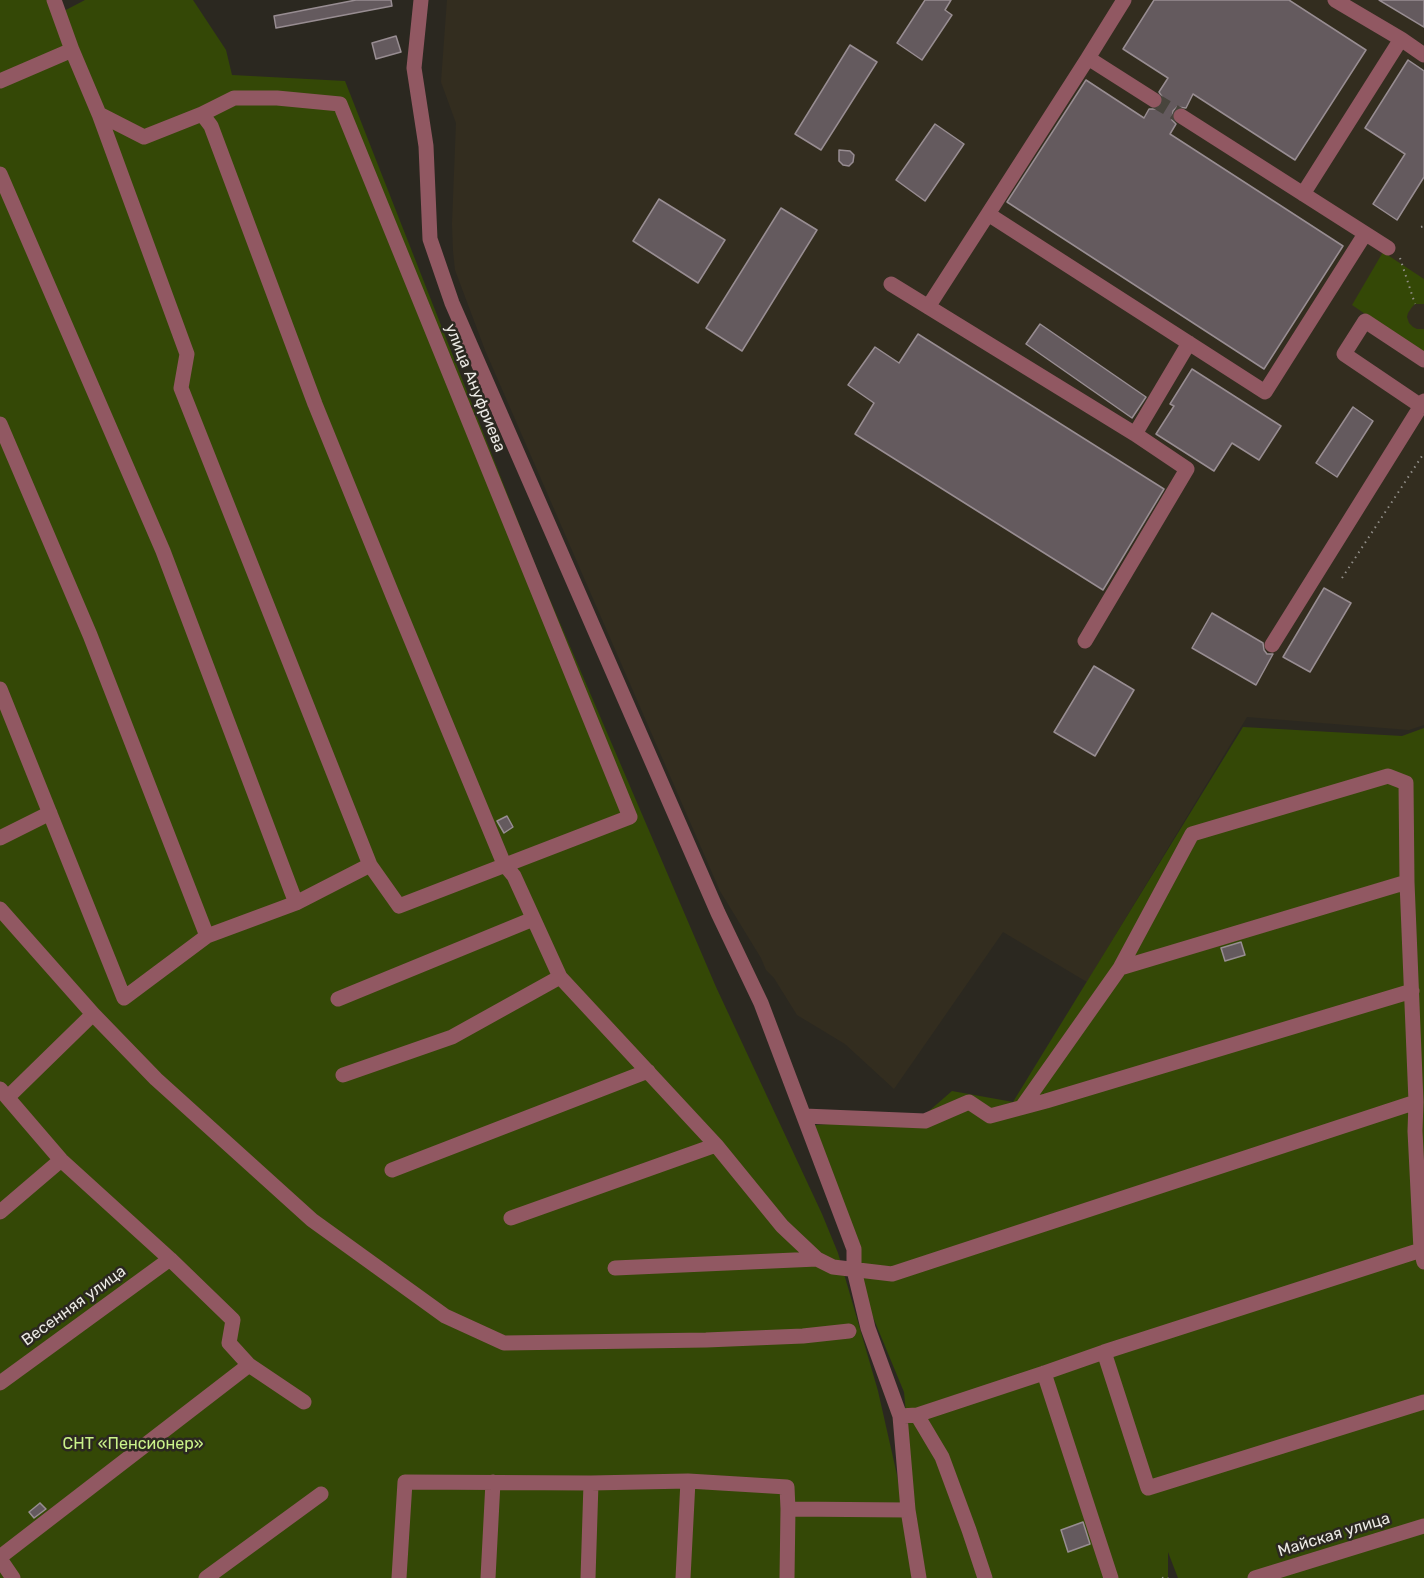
<!DOCTYPE html>
<html>
<head>
<meta charset="utf-8">
<style>
  body { margin:0 }
  canvas { display:block; background:#2b2820 }
</style>
</head>
<body>
<canvas width="1424" height="1578"></canvas>
<script>
const g = document.querySelector('canvas').getContext('2d');
g.lineJoin = 'round';
function paint(path, color) { g.fillStyle = color; g.fill(path, 'evenodd'); }
const poly = rows => new Path2D(rows.map(r => 'M' + r).join(''));
function strokePath(path, color, width, dash) { g.strokeStyle = color; g.lineWidth = width; g.lineCap = dash ? 'butt' : 'round'; g.setLineDash(dash || []); g.stroke(path); }
function write(font, color, halo, rows, align = 'center') {
  g.font = font + ' Rubik,sans-serif'; g.lineWidth = 5; g.setLineDash([]); g.textBaseline = 'middle'; g.strokeStyle = halo; g.fillStyle = color; for (const [text, x, y, turn = 0] of rows) {
    g.save(); g.translate(x, y); g.rotate((+turn || 0) * Math.PI / 180); g.textAlign = isNaN(turn) ? turn : align; if (halo) g.strokeText(text, 0, 0); g.fillText(text, 0, 0); g.restore();
  }
}
paint(poly([
  [447,0,1424,0,1424,725,1409,730,1247,717,1087,982,1003,932,894,1089,845,1044,797,1015,774,978,766,970,761,958,720,891,485,350,455,270,453,251,452,224,456,123,441,82]
]), '#332d1f');
paint(poly([
  [0,0,56,0,62,12,85,0,193,0,226,50,232,75,345,81,536,567,716,987,822,1214,838,1253,878,1391,897,1475,914,1578,0,1578],
  [1383,252,1424,279,1424,304,1415,304,1412,307,1408,313,1407,317,1409,323,1413,327,1417,329,1424,329,1424,354,1352,305],
  [1243,727,1402,736,1424,728,1424,1578,1178,1578,1168,1552,1168,1578,926,1578,915,1510,904,1392,863,1293,860,1253,815,1125,921,1118,952,1091,1013,1102]
]), '#344806');
const building = poly([
  [356,0,391,0,392,6,276,28,274,16,356,0],
  [925,0,951,0,945,10,952,15,922,60,897,43,925,0],
  [1154,0,1289,0,1366,50,1295,160,1193,94,1186,108,1177,107,1173,111,1172,120,1176,124,1170,134,1343,246,1264,369,1007,202,1086,80,1144,118,1149,109,1158,109,1162,106,1164,100,1159,92,1168,78,1123,49,1154,0],
  [1379,0,1424,0,1424,27,1379,0],
  [396,36,401,52,376,59,372,43,396,36],
  [850,45,877,62,821,150,795,134,850,45],
  [1408,60,1424,71,1424,177,1397,220,1373,204,1405,154,1365,128,1408,60],
  [935,124,964,144,925,201,896,180,935,124],
  [839,150,850,151,854,155,853,162,849,166,843,165,839,161,839,150],
  [659,199,725,240,698,283,633,241,659,199],
  [781,208,817,230,742,351,706,328,781,208],
  [1040,324,1146,397,1132,418,1026,344,1040,324],
  [918,334,1164,489,1103,590,855,434,874,403,848,385,875,347,899,363,918,334],
  [1192,369,1281,426,1259,460,1232,443,1214,471,1156,434,1174,406,1170,404,1192,369],
  [1353,407,1373,421,1337,477,1316,463,1353,407],
  [1324,588,1351,603,1310,672,1283,657,1324,588],
  [1212,613,1263,643,1264,650,1267,654,1273,654,1256,685,1192,648,1212,613],
  [1094,666,1134,690,1095,756,1054,732,1094,666],
  [507,816,513,827,504,833,497,821,507,816],
  [1241,942,1245,955,1225,961,1221,948,1241,942],
  [40,1503,46,1509,34,1518,29,1512,40,1503],
  [1083,1522,1090,1544,1068,1552,1061,1530,1083,1522]
]);
paint(building, '#645a5e');
strokePath(building, '#988d92', 1.5);
strokePath(poly([
  [1154,100,1181,116]
]), '#48453d', 15, [15, 8]);
strokePath(poly([
  [1421,227,1424,226],
  [1400,258,1415,304],
  [1342,578,1424,453],
  [1162,1578,1167,1577,1168,1578]
]), '#918e88', 2, [1.5, 4.5]);
strokePath(poly([
  [54,0,72,50,99,114,144,137,202,114,211,126,315,404,393,596,504,864,514,876,560,977,716,1145,782,1226,817,1259,833,1267,892,1274,1416,1102],
  [421,0,414,68,426,146,430,239,452,303,718,913,761,1003,854,1249,854,1270,868,1328,900,1416,908,1510,919,1578],
  [1124,0,1088,58,1154,100],
  [1401,39,1424,55],
  [1088,58,988,214,1265,392,1365,234],
  [0,81,72,50],
  [99,114,187,354,181,388,370,865,399,906,630,817,340,104,277,98,234,98,202,114],
  [1181,116,1388,248],
  [0,174,163,551,296,903],
  [1303,194,1401,39,1335,0],
  [891,284,1135,434],
  [928,307,988,214],
  [1421,406,1344,354,1365,321,1424,360],
  [0,424,90,635,207,936],
  [1085,641,1187,469,1135,434,1189,343],
  [1272,645,1424,401],
  [0,689,124,998,207,936,296,903,370,865],
  [0,838,50,813],
  [0,909,93,1014,156,1079,312,1220,445,1316,504,1343,706,1340,803,1336,849,1331],
  [1120,968,1407,882],
  [338,999,533,919],
  [343,1075,452,1037,560,977],
  [0,1089,61,1160,170,1259,233,1320,229,1343,249,1365,304,1402],
  [8,1097,93,1014],
  [1022,1107,1120,968,1192,834,1388,776,1406,783,1407,882,1416,1102,1415,1131,1421,1250,1424,1262],
  [804,1116,925,1121,969,1102,990,1116,1046,1101,1412,991],
  [392,1170,648,1071],
  [0,1212,61,1160],
  [511,1218,716,1145],
  [615,1268,817,1259],
  [1104,1352,1148,1488,1424,1402],
  [1044,1373,1111,1578],
  [0,1383,170,1259],
  [917,1415,942,1457,969,1530,985,1578],
  [900,1416,917,1415,1044,1373,1104,1352,1421,1250],
  [788,1509,908,1510],
  [0,1557,249,1365],
  [0,1559,13,1578],
  [206,1578,321,1494],
  [399,1578,405,1482,591,1483,688,1481,787,1487,788,1509,787,1578],
  [488,1578,493,1482],
  [588,1578,591,1483],
  [683,1578,688,1481],
  [1255,1578,1424,1526]
]), '#915862', 15);
write('16px', '#eae8e3', '#2b2820', [
  ["улица Ануфриева",475,388,68],
  ["Весенняя улица",74,1306,-36],
  ["Майская улица",1334,1535,-17]
]);
write('16px', '#caf28a', '#2b2820', [
  ["СНТ «Пенсионер»",133,1444]
]);
</script>
</body>
</html>
